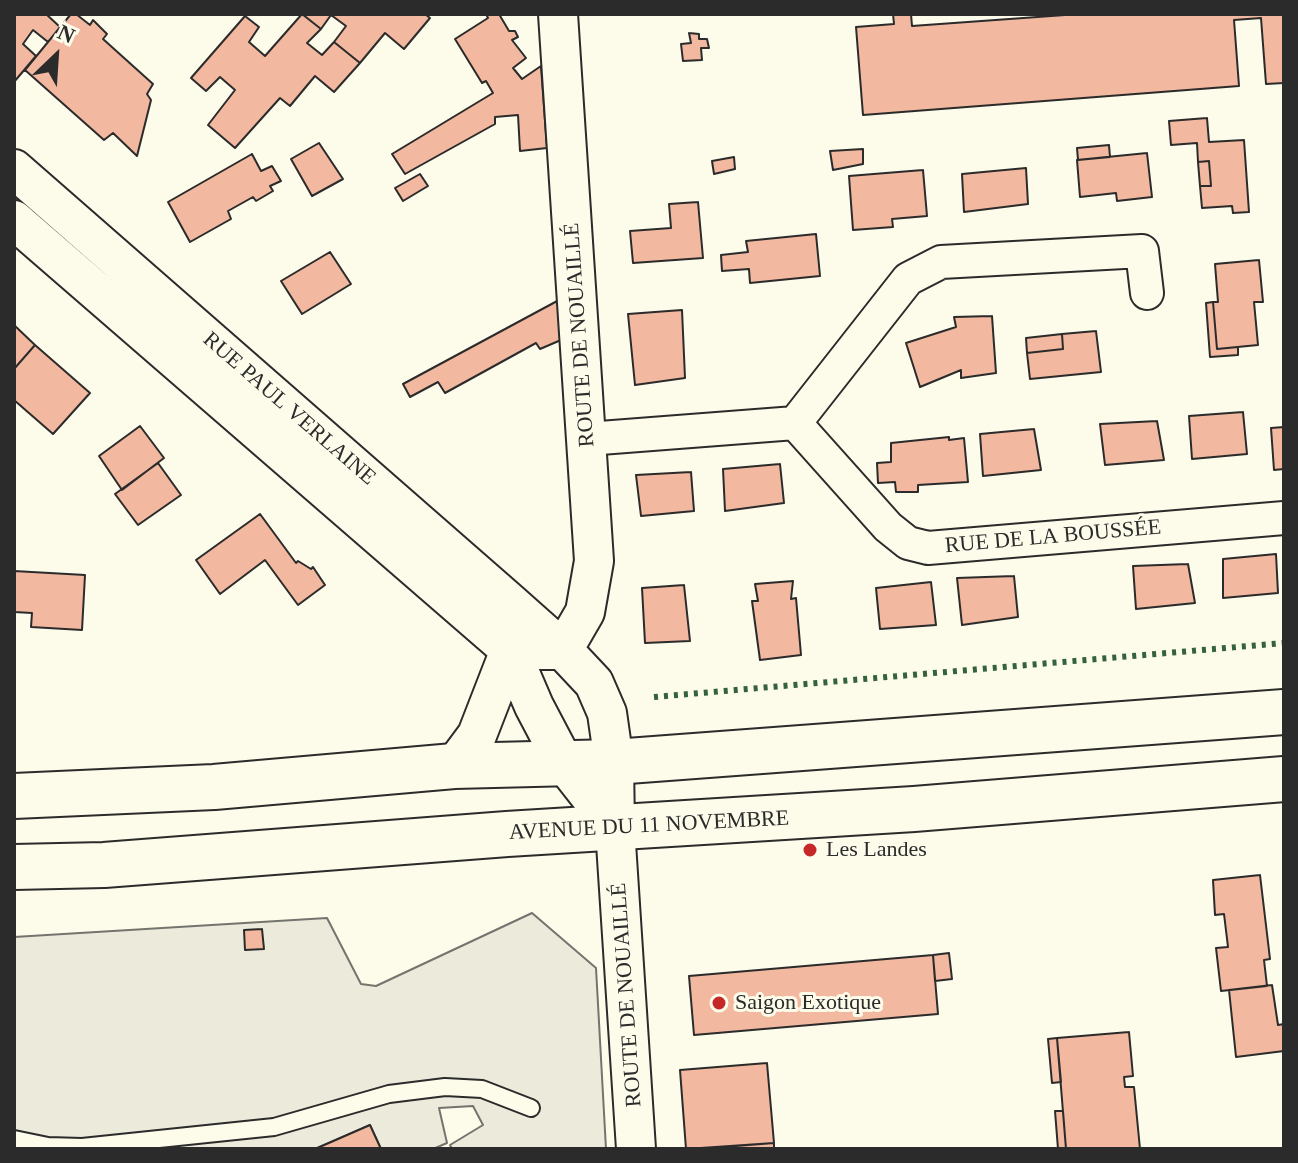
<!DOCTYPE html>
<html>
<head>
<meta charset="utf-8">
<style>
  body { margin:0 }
  #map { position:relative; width:1298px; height:1163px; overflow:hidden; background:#fdfbea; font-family:"Times New Roman",serif }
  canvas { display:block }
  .frame { position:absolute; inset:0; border:16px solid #2b2b2b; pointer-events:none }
  .north { position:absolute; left:16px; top:16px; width:80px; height:80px; -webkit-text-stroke:6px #fdfbea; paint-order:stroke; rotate:25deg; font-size:22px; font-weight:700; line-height:32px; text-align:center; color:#2b2b2b }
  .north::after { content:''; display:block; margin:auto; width:28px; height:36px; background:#2b2b2b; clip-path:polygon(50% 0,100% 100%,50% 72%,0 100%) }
</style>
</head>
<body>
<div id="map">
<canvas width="1298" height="1163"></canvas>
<div class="frame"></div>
<div class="north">N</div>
</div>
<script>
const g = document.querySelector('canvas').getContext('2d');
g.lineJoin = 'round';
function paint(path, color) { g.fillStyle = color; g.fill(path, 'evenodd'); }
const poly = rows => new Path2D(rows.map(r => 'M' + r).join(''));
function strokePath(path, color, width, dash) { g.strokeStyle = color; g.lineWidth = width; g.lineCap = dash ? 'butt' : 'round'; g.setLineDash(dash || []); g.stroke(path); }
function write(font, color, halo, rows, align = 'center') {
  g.font = font + ' "Times New Roman",serif'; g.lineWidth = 6; g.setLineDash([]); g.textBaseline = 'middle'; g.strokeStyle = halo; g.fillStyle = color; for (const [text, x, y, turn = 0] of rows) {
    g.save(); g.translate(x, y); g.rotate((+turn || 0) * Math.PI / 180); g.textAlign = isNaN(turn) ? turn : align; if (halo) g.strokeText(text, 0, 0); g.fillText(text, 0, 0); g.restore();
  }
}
const parking = poly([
  [532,913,596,968,606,1149,452,1149,450,1145,483,1125,473,1106,439,1108,447,1143,433,1149,381,1149,370,1125,315,1149,14,1149,14,937,327,918,361,984,376,986,532,913]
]);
paint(parking, '#eceadb');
strokePath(parking, '#74746e', 2);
const building = poly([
  [14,14,46,14,60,27,48,42,33,30,23,44,36,56,14,82,14,14],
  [71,14,76,14,90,25,93,20,107,34,103,39,153,84,147,94,151,100,137,156,113,133,104,140,25,70,71,14],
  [302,14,321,29,307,43,322,55,334,42,360,63,334,92,315,76,290,106,280,98,235,148,208,125,235,90,220,77,206,91,191,78,245,16,259,27,249,42,265,56,302,14],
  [302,14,425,14,430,18,404,49,385,33,360,63,334,42,346,26,331,15,321,29,302,14],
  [486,14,499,14,509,31,515,31,518,37,512,40,526,58,513,68,522,79,541,66,547,148,520,151,518,115,495,117,495,124,405,174,392,154,493,93,486,81,482,83,455,39,488,18,486,14],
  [893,14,911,14,912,26,1079,14,1284,14,1284,83,1266,84,1261,18,1234,20,1239,86,863,115,856,27,894,24,893,14],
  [689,33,699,34,699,39,707,39,709,48,701,48,702,60,683,61,681,44,691,43,689,33],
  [1207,118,1209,142,1244,140,1249,212,1233,213,1232,206,1202,208,1200,186,1211,186,1209,161,1198,162,1197,143,1171,145,1169,121,1207,118],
  [319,143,343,179,312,196,291,159,319,143],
  [1109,145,1110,157,1078,160,1077,148,1109,145],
  [863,149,863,164,833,170,830,151,863,149],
  [1147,153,1152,197,1117,201,1116,193,1080,197,1077,160,1147,153],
  [252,154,261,171,272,166,281,181,270,186,273,191,256,201,253,197,228,211,231,219,190,242,168,202,252,154],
  [734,157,735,169,714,174,712,161,734,157],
  [1209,161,1211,186,1200,186,1198,162,1209,161],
  [1026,168,1028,204,964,212,962,174,1026,168],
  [923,170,927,216,892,219,893,227,853,230,849,176,923,170],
  [420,174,428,186,403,201,395,188,420,174],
  [698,202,703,258,633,263,630,231,671,228,669,204,698,202],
  [816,234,820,276,750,283,749,269,722,271,721,255,748,252,746,241,816,234],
  [330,252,351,284,302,314,281,281,330,252],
  [1259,260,1263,302,1254,302,1258,345,1217,349,1213,302,1218,302,1215,264,1259,260],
  [559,300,561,340,540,349,536,343,445,393,438,382,410,397,403,384,559,300],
  [1213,302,1217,349,1238,347,1238,355,1210,357,1206,303,1213,302],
  [682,310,685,378,635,385,628,314,682,310],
  [992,316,996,373,961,378,961,370,920,387,906,343,956,327,954,317,992,316],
  [14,325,35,345,14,369,14,325],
  [1096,331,1101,372,1030,379,1027,353,1063,349,1062,334,1096,331],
  [1062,334,1063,349,1027,353,1026,338,1062,334],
  [35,345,90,393,53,434,14,400,14,369,35,345],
  [1243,412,1247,454,1192,459,1189,416,1243,412],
  [1157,421,1164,460,1105,465,1100,424,1157,421],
  [140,426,164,458,122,490,99,456,140,426],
  [1284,427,1284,469,1274,470,1271,428,1284,427],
  [1034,429,1041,470,983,476,980,434,1034,429],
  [949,437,949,440,964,438,968,482,918,485,918,492,896,492,895,482,878,483,877,463,891,462,891,443,949,437],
  [158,463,181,495,138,525,115,494,158,463],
  [780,464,784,503,725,511,723,469,780,464],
  [691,472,694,511,641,516,636,475,691,472],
  [260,514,296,563,298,561,311,569,313,567,325,585,298,605,265,560,220,594,196,560,260,514],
  [1276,554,1278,593,1223,598,1223,559,1276,554],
  [1188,564,1195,603,1136,609,1133,566,1188,564],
  [14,571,85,575,82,630,31,627,32,613,14,612,14,571],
  [1014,576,1018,617,962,625,957,578,1014,576],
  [793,581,791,599,796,598,801,655,760,660,752,601,758,601,755,584,793,581],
  [931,582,936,625,880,629,876,588,931,582],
  [684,585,690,641,645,643,642,588,684,585],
  [1260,875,1270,959,1264,960,1267,986,1221,991,1216,948,1228,947,1224,914,1215,915,1213,880,1260,875],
  [262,929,264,949,245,950,244,930,262,929],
  [949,953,952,979,935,981,933,955,949,953],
  [933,955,938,1014,694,1035,689,976,933,955],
  [1272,985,1278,1025,1284,1024,1284,1051,1236,1057,1229,990,1272,985],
  [1129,1032,1133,1076,1124,1077,1125,1087,1134,1087,1140,1149,1066,1149,1057,1038,1129,1032],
  [1057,1038,1061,1082,1052,1083,1048,1039,1057,1038],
  [767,1063,774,1143,686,1149,680,1070,767,1063],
  [1055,1111,1063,1111,1066,1149,1058,1149,1055,1111],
  [370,1125,381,1149,315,1149,370,1125],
  [774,1143,774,1149,698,1149,774,1143]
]);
paint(building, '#f2b8a0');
strokePath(building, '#2b2b2b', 2);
const service = poly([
  [14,1139,48,1146,82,1147,274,1127,389,1094,445,1087,482,1089,531,1108]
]);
const minor = poly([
  [795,423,908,279,941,262,1142,251,1147,293],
  [587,439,795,423,888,527,908,543,928,548,1284,518]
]);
const tertiary = poly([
  [14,169,508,601,563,650,594,683,607,713,614,762,615,828,636,1149],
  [14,220,510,650,534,706,564,763,615,828],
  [540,650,563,650,585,612,594,561,558,14],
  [454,766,477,735,510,650]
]);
const primary = poly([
  [14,796,214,787,454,766,614,762,1284,712],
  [14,867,104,865,507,834,914,809,1284,779]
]);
strokePath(service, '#2b2b2b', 20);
strokePath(minor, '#2b2b2b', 36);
strokePath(tertiary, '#2b2b2b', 42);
strokePath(primary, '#2b2b2b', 48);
strokePath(service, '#fdfbea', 16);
strokePath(minor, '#fdfbea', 32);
strokePath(tertiary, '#fdfbea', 38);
strokePath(primary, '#fdfbea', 44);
strokePath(poly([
  [654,697,1284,643]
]), '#34623c', 6, [4, 6]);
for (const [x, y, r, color] of [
  [810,850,8,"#c62828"],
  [719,1003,8,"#c62828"]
]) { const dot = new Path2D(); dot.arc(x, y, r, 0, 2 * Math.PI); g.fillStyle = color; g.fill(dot); strokePath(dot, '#fdfbea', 3); }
write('22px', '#2b2b2b', '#fdfbea', [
  ["ROUTE DE NOUAILLÉ",580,335,-94],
  ["RUE PAUL VERLAINE",289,409,41],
  ["RUE DE LA BOUSSÉE",1053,537,-5],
  ["AVENUE DU 11 NOVEMBRE",649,826,-3],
  ["ROUTE DE NOUAILLÉ",627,995,-94]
]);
write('22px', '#2b2b2b', '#fdfbea', [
  ["Les Landes",826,850],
  ["Saigon Exotique",735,1003]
], 'left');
</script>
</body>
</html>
